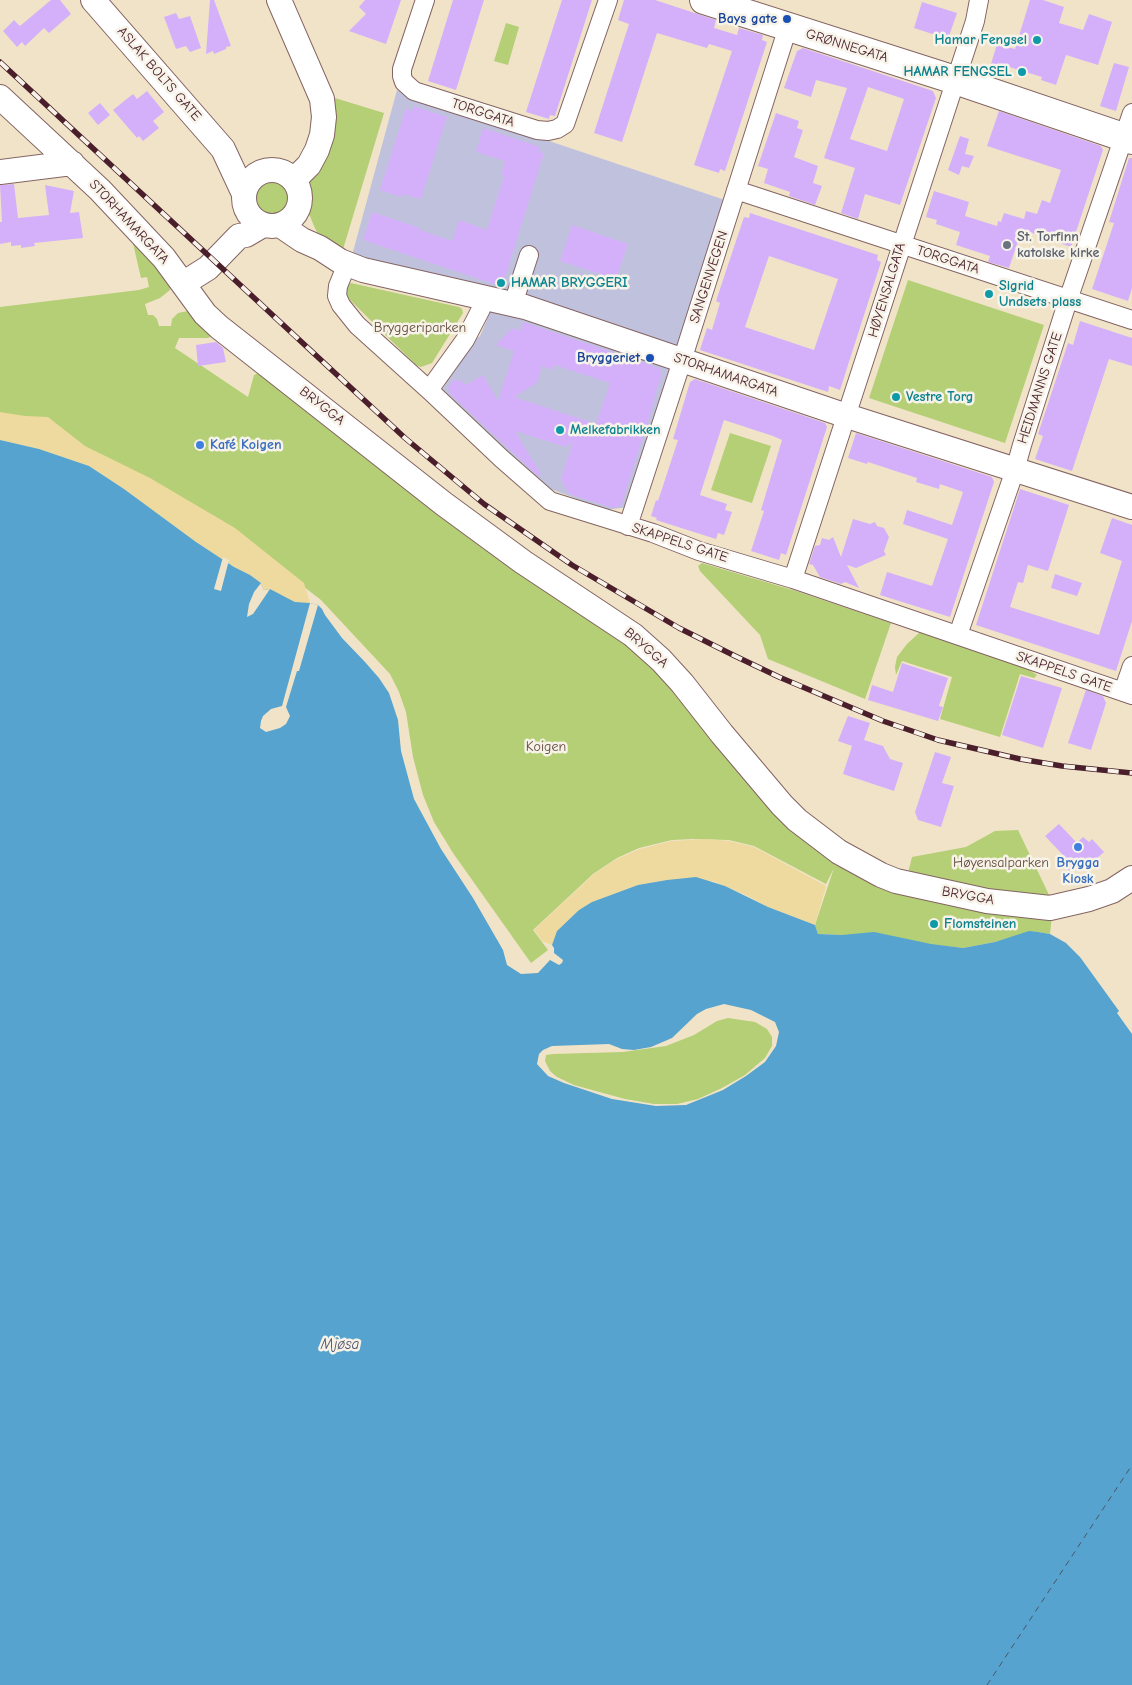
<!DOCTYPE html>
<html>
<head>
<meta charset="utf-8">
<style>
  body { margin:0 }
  canvas { display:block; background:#f0e3c8 }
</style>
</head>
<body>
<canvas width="1132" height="1685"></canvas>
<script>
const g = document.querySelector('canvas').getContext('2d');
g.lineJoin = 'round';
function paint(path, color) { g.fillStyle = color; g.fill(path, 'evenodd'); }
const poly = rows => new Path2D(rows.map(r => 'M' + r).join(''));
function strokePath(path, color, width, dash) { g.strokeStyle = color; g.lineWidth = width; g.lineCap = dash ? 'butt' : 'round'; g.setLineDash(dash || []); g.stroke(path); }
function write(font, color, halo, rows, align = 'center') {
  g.font = font + ' "Comic Neue",sans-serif'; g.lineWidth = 5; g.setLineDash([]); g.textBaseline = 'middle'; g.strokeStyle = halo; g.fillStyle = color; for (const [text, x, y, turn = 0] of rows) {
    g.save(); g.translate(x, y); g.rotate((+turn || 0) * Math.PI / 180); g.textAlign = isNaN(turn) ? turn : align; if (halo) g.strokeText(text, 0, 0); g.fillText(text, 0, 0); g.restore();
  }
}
paint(poly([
  [397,90,725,200,628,507,606,510,548,488,505,455,441,392,469,344,480,336,498,293,351,259]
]), '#c0c2dd');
paint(poly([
  [506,23,519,27,508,65,494,61],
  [325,95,384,113,341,256,322,242,314,226,305,204,305,195,302,181],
  '255 199a17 17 0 1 1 34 0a17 17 0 1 1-34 0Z',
  [132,239,171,284,170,290,160,298,145,304,148,315,153,315,157,319,159,326,171,326,172,319,178,313,188,311,214,335,208,338,179,338,175,348,248,397,254,375,261,372,620,637,678,694,835,865,896,889,1052,915,1050,934,1038,932,1008,938,995,942,963,948,842,935,818,934,815,925,834,868,826,884,754,846,729,840,692,839,672,840,639,848,617,858,593,874,533,930,548,950,531,963,453,853,434,822,423,795,413,757,406,712,399,692,390,674,321,600,216,519,0,415,0,307,139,290,149,287,147,277,141,278],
  [908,280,1044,325,1005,443,869,398],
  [351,283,459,307,462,309,463,313,432,363,421,367,416,365,347,297,345,287],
  [730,433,771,446,752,503,711,490],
  [702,563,796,591,891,623,865,699,768,659,760,635,700,571,698,566],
  [920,632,1025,667,1037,675,1034,678,1020,674,1000,737,940,719,952,677,902,661,896,675,895,667,897,657,907,644],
  [1018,830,1050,897,1025,897,908,873,912,857,966,847,995,831],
  [728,1018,755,1022,767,1029,772,1037,772,1046,765,1058,745,1075,722,1088,698,1099,677,1104,654,1104,625,1099,574,1085,557,1077,550,1071,545,1061,546,1055,553,1054,623,1052,666,1046,694,1035,717,1021]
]), '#b4cf75');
paint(poly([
  [0,412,25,416,48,417,85,446,150,478,235,528,304,583,310,603,295,602,264,590,261,583,250,575,234,567,196,542,124,489,89,466,39,449,0,440],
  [708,839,729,841,754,847,826,886,815,925,768,907,746,895,713,881,667,880,638,885,592,902,579,910,557,931,552,945,542,941,534,930,594,874,617,859,640,849,672,841]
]), '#eeda9e');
paint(poly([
  [0,440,39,449,89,466,124,489,196,542,234,567,250,575,261,583,264,590,270,589,289,599,295,602,310,603,318,605,322,609,325,615,342,638,365,662,379,678,389,693,398,720,401,751,414,799,441,849,473,898,503,950,507,965,521,974,538,973,550,960,559,965,562,963,563,960,554,953,554,948,552,945,557,931,579,910,592,902,638,885,667,880,696,877,725,886,768,907,815,925,818,934,842,935,874,932,931,944,963,948,995,942,1029,931,1038,932,1050,934,1066,943,1080,957,1119,1011,1117,1013,1132,1034,1132,1685,0,1685],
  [724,1004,751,1010,775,1022,779,1032,776,1046,765,1062,746,1076,723,1090,686,1105,656,1106,612,1099,564,1083,548,1076,537,1064,539,1054,543,1050,552,1046,609,1044,622,1049,634,1050,651,1047,672,1038,697,1014,706,1009]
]), '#55a3ce');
paint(poly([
  [223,557,229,560,221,591,214,589],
  [261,583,264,590,270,589,253,614,247,617,249,604,254,592],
  [310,603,318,605,299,671,297,671,286,707,290,716,286,724,280,728,266,732,260,728,261,721,263,716,271,709,282,706]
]), '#f0e3c8');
strokePath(poly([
  [987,1685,1132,1465]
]), '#4e546c', 1, [6, 5]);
paint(poly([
  [51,0,60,0,71,14,49,33,44,28,25,46,22,42,17,47,3,31,14,20,20,26],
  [210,0,214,0,231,46,226,47,226,49,214,54,213,51,206,54],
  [365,0,401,0,386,44,349,31,366,14,359,7],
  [453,0,484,0,456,90,428,81],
  [562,0,592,0,555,116,550,115,549,119,526,112],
  [624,0,655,0,716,20,714,28,737,35,739,28,763,35,762,40,767,42,725,171,720,169,719,173,694,165,732,51,709,44,707,48,657,33,622,142,594,133,629,24,618,20],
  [1030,0,1043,0,1064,7,1059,23,1083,30,1089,14,1112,22,1098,65,1066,55,1056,85,1041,80,1042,77,1009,67,1008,69,991,64,997,44,1015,49],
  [922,2,957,13,948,39,914,28],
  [176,13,179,19,190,16,201,48,190,52,186,46,176,49,164,17],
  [803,48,933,91,936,98,900,205,865,194,858,219,841,213,855,168,824,158,847,88,816,80,811,97,784,88,797,51],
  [868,87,904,99,887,151,850,139],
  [1114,63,1129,67,1116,111,1100,106],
  [147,91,164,112,153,121,159,128,143,141,139,136,137,138,113,110,133,94,137,99],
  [100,103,110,115,98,125,88,113],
  [414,106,447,117,421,199,402,194,401,197,380,190,406,108,413,111],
  [999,111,1101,146,1103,150,1071,247,1022,229,1009,268,988,262,990,256,956,245,960,232,936,224,937,220,926,217,934,191,969,202,965,216,997,226,998,221,1001,222,1004,213,1024,219,1026,211,1037,214,1042,200,1050,203,1061,170,987,146],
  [776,113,799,121,797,128,803,130,794,157,818,166,813,183,822,186,815,205,789,196,790,192,764,183,768,169,758,166],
  [483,128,540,147,539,152,544,153,504,281,497,285,363,240,372,212,420,228,420,230,452,241,459,220,487,230,504,176,501,175,505,161,476,152],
  [960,136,969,139,965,154,974,156,969,168,962,166,959,175,948,170],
  [1129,158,1132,158,1132,288,1128,301,1092,289,1114,223,1109,222],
  [14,184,18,218,49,215,45,185,74,191,70,213,79,212,83,238,34,243,35,246,21,248,21,245,11,246,11,242,0,244,0,222,2,222,0,185],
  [750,213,878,255,877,260,881,262,840,390,829,386,828,392,700,350,707,328,712,330,720,303,716,301,744,217,749,218],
  [769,256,838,279,814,350,745,327],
  [572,225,628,244,616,279,560,261],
  [1080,321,1132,338,1132,366,1109,359,1072,471,1035,459,1043,436,1038,434,1068,343,1073,345],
  [523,322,659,368,662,374,654,398,655,399,621,506,613,508,569,494,561,479,573,441,566,447,515,431,541,474,538,476,450,394,448,387,452,381,460,380,466,385,483,375,498,401,514,351,496,345,512,328,520,331],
  [554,365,610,383,596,424,514,397,537,383,542,366,553,370],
  [216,342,223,348,226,362,198,366,196,345],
  [695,379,825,423,827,427,786,555,781,553,779,560,751,551,764,511,761,510,782,440,773,436,724,420,700,495,727,504,725,510,732,512,724,535,718,533,716,539,656,520,657,518,651,516,656,500,658,501,678,440,673,439,690,382],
  [856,433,992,477,994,482,950,617,880,595,887,572,932,586,948,539,903,524,907,510,952,525,963,492,940,484,939,489,916,482,917,478,868,462,867,464,848,458],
  [1020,489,1069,505,1048,571,1028,565,1023,583,1018,582,1010,607,1099,635,1122,561,1100,553,1112,518,1132,525,1132,621,1116,671,976,625],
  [853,519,870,524,875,522,877,526,884,528,889,537,884,551,886,555,856,568,847,565,859,588,845,582,841,584,820,577,813,565,809,564,815,546,820,545,822,538,829,540,833,537,841,557],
  [1055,574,1082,583,1077,596,1051,588],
  [902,663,948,678,939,706,943,707,938,721,868,700,872,685,893,692],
  [1021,676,1062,688,1043,748,1002,735],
  [1086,690,1103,696,1106,703,1091,750,1068,743],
  [848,716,870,723,864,740,883,746,890,759,903,763,894,791,843,774,852,746,838,741],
  [935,752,951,757,942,783,954,786,941,827,918,820,915,812],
  [1059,824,1077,843,1083,837,1089,842,1092,839,1104,852,1087,867,1081,861,1069,871,1059,859,1063,855,1045,836]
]), '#d5b0fa');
const street = poly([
  [425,0,402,69,402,76,404,82,414,91,537,130,548,131,557,129,565,124,608,0],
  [736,190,1132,320],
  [347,264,338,286,337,296,341,305,357,325,429,390,502,459,550,501,653,533,699,551,793,579,1132,695],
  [513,304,529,255],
  [429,390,465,340,481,309,483,297],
  [628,526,679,370,788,27],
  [793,579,975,21,979,0],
  [958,635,1015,470,1022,445,1068,300,1132,113],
  [1123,692,1132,666]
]);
const secondary = poly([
  [93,0,223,149,244,194],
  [279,0,322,99,324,117,322,135,317,150,309,165,294,180],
  [0,97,100,190,164,258,205,314,219,327,444,504,523,562,633,635,661,660,682,683,722,734,782,805,797,820,839,852,881,875,896,881,987,901,1050,908,1089,899,1112,891,1132,878],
  '244 198a28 28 0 1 1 56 0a28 28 0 1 1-56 0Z',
  [0,172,72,163],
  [280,225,302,240,320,248,340,261,363,270,525,307,847,416,1132,507],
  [184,283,208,268,239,236,246,235,263,225]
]);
const primary = poly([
  [704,0,955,80,1132,140]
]);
strokePath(street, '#846462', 20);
strokePath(secondary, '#846462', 26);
strokePath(primary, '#846462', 30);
strokePath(street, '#fff', 18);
strokePath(secondary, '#fff', 24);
strokePath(primary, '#fff', 28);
const rail = poly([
  [0,62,405,438,484,504,572,565,679,628,735,656,779,677,883,721,938,740,1020,759,1062,766,1132,773]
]);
strokePath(rail, '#4a1f2b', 5.5);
strokePath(rail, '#f7f3e8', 4, [11]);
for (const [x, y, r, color] of [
  [787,19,5,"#1a4fb4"],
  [1037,40,5,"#0f9aa8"],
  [1022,72,5,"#0f9aa8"],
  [1007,245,5,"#6b7280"],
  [501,283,5,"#0f9aa8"],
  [989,294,5,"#0f9aa8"],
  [650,358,5,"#1a4fb4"],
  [896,397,5,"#0f9aa8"],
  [560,430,5,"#0f9aa8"],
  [200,445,5,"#3f7fe0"],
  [1078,847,5,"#3f7fe0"],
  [934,924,5,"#0f9aa8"]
]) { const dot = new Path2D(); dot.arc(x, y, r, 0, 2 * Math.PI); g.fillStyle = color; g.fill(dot); strokePath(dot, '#f7f3e8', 2); }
write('bold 14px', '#164399', '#f7f3e8', [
  ["Bays gate",777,19],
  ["Bryggeriet",640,358]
], 'right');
write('bold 14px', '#0d838f', '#f7f3e8', [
  ["Hamar Fengsel",1027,40,"right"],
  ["HAMAR FENGSEL",1012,72,"right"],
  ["HAMAR BRYGGERI",511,283],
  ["Sigrid",999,286],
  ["Undsets plass",999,302],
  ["Vestre Torg",906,397],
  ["Melkefabrikken",570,430],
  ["Flomsteinen",944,924]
], 'left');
write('14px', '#4a1f2b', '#f7f3e8', [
  ["GRØNNEGATA",847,46,17],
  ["ASLAK BOLTS GATE",159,74,49],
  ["TORGGATA",483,113,18],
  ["STORHAMARGATA",129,222,47],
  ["TORGGATA",948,260,18],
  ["SANGENVEGEN",709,277,-72],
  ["HØYENSALGATA",887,290,-73],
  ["STORHAMARGATA",726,375,19],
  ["HEIDMANNS GATE",1040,388,-72],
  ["BRYGGA",322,406,38],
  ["SKAPPELS GATE",680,543,18],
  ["BRYGGA",646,648,41],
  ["SKAPPELS GATE",1064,672,19],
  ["BRYGGA",968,896,10]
]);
write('bold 14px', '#5b616d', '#f7f3e8', [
  ["St. Torfinn",1017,237],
  ["katolske kirke",1017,253]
], 'left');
write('14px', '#644b3e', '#f7f3e8', [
  ["Bryggeriparken",420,328],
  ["Koigen",546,747],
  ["Høyensalparken",1001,863]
]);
write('bold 14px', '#366cbe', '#f7f3e8', [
  ["Kafé Koigen",210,445],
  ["Brygga",1078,863,"center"],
  ["Kiosk",1078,879,"center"]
], 'left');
write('italic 15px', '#4e546c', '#f7f3e8', [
  ["Mjøsa",340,1345]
]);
</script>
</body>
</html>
